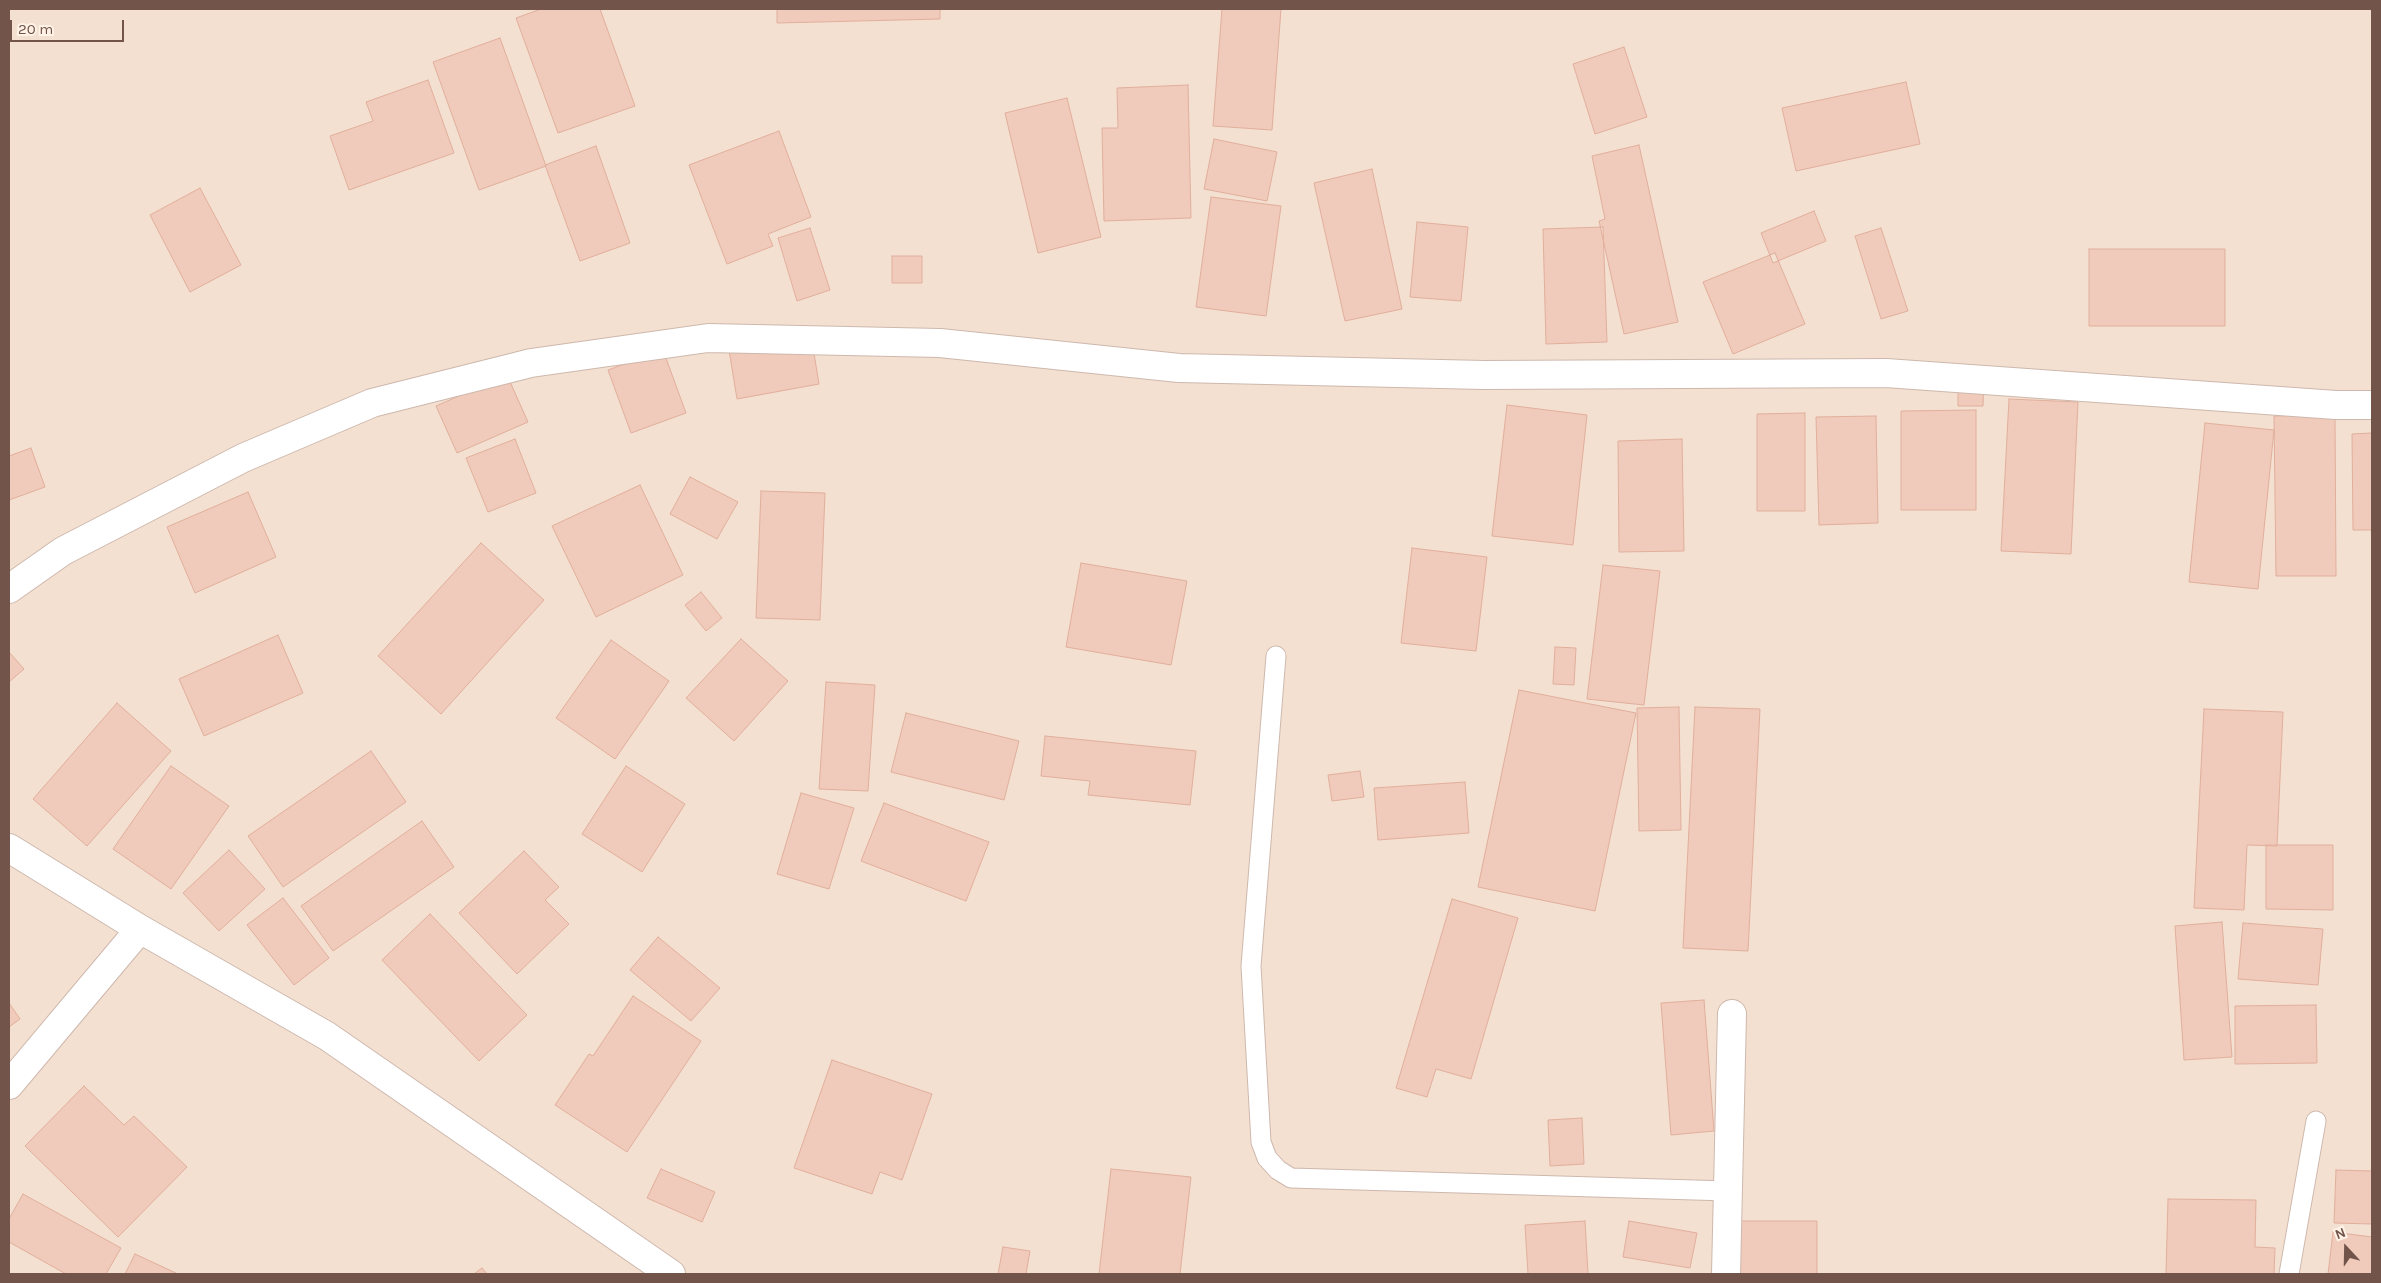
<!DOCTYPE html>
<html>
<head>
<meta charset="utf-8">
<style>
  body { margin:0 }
  #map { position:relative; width:2381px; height:1283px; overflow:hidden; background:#fbefe2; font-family:Karla,sans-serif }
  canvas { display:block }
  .frame { position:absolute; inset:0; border:10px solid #72544a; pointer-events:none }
  .north { position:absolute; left:2321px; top:1223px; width:50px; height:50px; -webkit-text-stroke:4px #fff3e8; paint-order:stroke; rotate:339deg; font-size:14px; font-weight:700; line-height:20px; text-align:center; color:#72544a }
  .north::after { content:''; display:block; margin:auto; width:18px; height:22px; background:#72544a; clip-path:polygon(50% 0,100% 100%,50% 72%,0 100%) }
  .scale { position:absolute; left:10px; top:20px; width:114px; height:22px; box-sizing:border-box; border:2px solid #72544a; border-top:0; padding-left:6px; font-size:15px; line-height:18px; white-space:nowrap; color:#72544a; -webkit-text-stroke:4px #fff3e8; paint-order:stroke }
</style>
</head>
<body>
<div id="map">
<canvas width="2381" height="1283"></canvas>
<div class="frame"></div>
<div class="north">N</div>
<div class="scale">20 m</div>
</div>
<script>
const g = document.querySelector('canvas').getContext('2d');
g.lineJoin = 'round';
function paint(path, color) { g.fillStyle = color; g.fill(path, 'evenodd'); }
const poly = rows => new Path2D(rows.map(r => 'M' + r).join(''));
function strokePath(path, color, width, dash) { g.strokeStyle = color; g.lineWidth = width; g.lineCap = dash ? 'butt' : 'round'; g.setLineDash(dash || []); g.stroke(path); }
paint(poly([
  [9,9,2372,9,2372,1274,9,1274]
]), '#f3e0d1');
const building = poly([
  [541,9,600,9,635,106,558,133,516,18,541,9],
  [777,9,940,9,940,19,777,23,777,9],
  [1222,9,1281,9,1272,130,1213,126,1222,9],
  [500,38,546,166,479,190,433,62,500,38],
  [1624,47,1647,117,1595,134,1573,64,1624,47],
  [428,80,454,153,349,190,330,136,373,121,366,102,428,80],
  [1906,82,1920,144,1796,171,1782,108,1906,82],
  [1188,85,1191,218,1104,221,1102,128,1118,128,1117,88,1188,85],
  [1067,98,1101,237,1038,253,1005,113,1067,98],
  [779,131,811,217,768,234,773,246,727,264,689,165,779,131],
  [1214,139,1277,152,1267,201,1204,189,1214,139],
  [1639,145,1678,322,1624,334,1599,221,1605,219,1592,156,1639,145],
  [596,146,630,243,580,261,545,165,596,146],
  [1372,169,1402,309,1345,321,1314,183,1372,169],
  [200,188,241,265,190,292,150,215,200,188],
  [1211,197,1281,206,1266,316,1196,307,1211,197],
  [1814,211,1826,241,1773,263,1761,233,1814,211],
  [1417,222,1468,227,1461,301,1410,297,1417,222],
  [1603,227,1607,342,1546,344,1543,229,1603,227],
  [810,228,830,290,797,301,778,238,810,228],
  [1881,228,1908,311,1881,319,1855,236,1881,228],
  [2089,249,2225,249,2225,326,2089,326,2089,249],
  [1775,253,1805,324,1733,354,1703,282,1775,253],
  [892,256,922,256,922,283,892,283,892,256],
  [811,335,819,384,737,399,729,350,811,335],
  [663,350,686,413,631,433,608,370,663,350],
  [507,375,528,422,457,453,436,406,507,375],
  [1958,376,1984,377,1983,406,1958,406,1958,376],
  [2009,399,2078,402,2071,554,2001,551,2009,399],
  [1507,405,1587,415,1573,545,1492,536,1507,405],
  [1976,410,1976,510,1901,510,1901,411,1976,410],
  [1805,413,1805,511,1757,511,1757,414,1805,413],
  [2335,415,2336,576,2276,576,2274,416,2335,415],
  [1876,416,1878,523,1819,525,1816,417,1876,416],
  [2205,423,2274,430,2258,589,2189,582,2205,423],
  [2372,433,2372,530,2353,530,2352,434,2372,433],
  [515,439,536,493,488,512,466,458,515,439],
  [1682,439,1684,551,1619,552,1618,441,1682,439],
  [31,448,45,487,9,500,9,456,31,448],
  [690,477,738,502,717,539,670,514,690,477],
  [640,485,683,575,596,617,552,526,640,485],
  [761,491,825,493,820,620,756,618,761,491],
  [248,492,276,557,195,593,167,527,248,492],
  [481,543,544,600,441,714,378,656,481,543],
  [1412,548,1487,557,1476,651,1401,643,1412,548],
  [1081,563,1187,581,1171,665,1066,647,1081,563],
  [1603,565,1660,571,1644,705,1587,699,1603,565],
  [701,592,722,618,706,631,685,605,701,592],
  [278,635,303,693,204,736,179,679,278,635],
  [741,639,788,681,734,741,686,698,741,639],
  [611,640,669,681,615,759,556,718,611,640],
  [1555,647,1576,648,1574,685,1553,684,1555,647],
  [9,652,24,669,9,682,9,652],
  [826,682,875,685,868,791,819,789,826,682],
  [1519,690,1636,713,1595,911,1478,887,1519,690],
  [117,703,171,751,87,846,33,799,117,703],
  [1679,707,1681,830,1639,831,1637,708,1679,707],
  [1695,707,1760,709,1748,951,1683,948,1695,707],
  [2204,709,2283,712,2277,846,2247,845,2244,910,2194,908,2204,709],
  [906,713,1019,741,1004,800,891,772,906,713],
  [1045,736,1196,751,1190,805,1088,795,1090,781,1041,776,1045,736],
  [371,751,406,802,283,887,248,836,371,751],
  [171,766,229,806,171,889,113,849,171,766],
  [626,766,685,804,642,872,582,834,626,766],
  [1360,771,1364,797,1332,801,1328,775,1360,771],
  [1465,782,1469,833,1378,840,1374,788,1465,782],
  [801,793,854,808,829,889,777,874,801,793],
  [884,803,989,842,966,901,861,861,884,803],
  [422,821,454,867,333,951,301,906,422,821],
  [2266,845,2333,845,2333,910,2266,909,2266,845],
  [229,850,265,889,219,931,183,893,229,850],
  [524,851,559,887,545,900,569,924,517,974,459,913,524,851],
  [283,898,329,958,294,985,247,925,283,898],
  [1452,899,1518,918,1471,1079,1436,1069,1427,1097,1396,1088,1452,899],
  [430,914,527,1015,479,1061,382,960,430,914],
  [2222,922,2232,1057,2184,1060,2175,926,2222,922],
  [2243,923,2323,929,2318,985,2238,979,2243,923],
  [658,937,720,988,691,1021,630,970,658,937],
  [633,996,701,1041,627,1152,555,1105,589,1054,593,1056,633,996],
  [1704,1000,1714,1131,1671,1135,1661,1003,1704,1000],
  [9,1003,20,1019,9,1027,9,1003],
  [2316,1005,2317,1063,2235,1064,2235,1006,2316,1005],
  [832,1060,932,1094,902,1180,880,1172,872,1194,794,1168,832,1060],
  [84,1086,124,1125,134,1116,187,1167,118,1237,25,1146,84,1086],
  [1582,1118,1584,1164,1550,1166,1548,1120,1582,1118],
  [661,1169,715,1192,702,1222,647,1198,661,1169],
  [1111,1169,1191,1177,1180,1274,1099,1274,1111,1169],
  [2336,1170,2372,1171,2372,1224,2334,1223,2336,1170],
  [23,1194,121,1248,106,1274,66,1274,9,1242,9,1219,23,1194],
  [2168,1199,2256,1200,2255,1247,2275,1248,2274,1274,2166,1274,2168,1199],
  [1585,1221,1588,1274,1528,1274,1525,1225,1585,1221],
  [1629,1221,1697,1233,1690,1268,1623,1257,1629,1221],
  [1737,1221,1817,1221,1817,1274,1737,1274,1737,1221],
  [2333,1232,2372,1237,2372,1274,2328,1274,2333,1232],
  [1003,1247,1030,1251,1026,1274,998,1274,1003,1247],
  [135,1254,178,1274,125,1274,135,1254],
  [482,1268,487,1274,474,1274,482,1268]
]);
paint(building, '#f0cabb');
strokePath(building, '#e2af9c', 1);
const lane = poly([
  [1276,656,1251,966,1261,1142,1267,1158,1278,1170,1291,1178,1728,1191],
  [2289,1274,2316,1121]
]);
const street = poly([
  [9,589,63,551,243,458,372,403,531,363,708,338,940,343,1179,368,1484,375,1886,373,2336,405,2372,405],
  [9,848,140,929,327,1036,671,1274],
  [9,1085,140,929],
  [1726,1274,1732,1014]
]);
strokePath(lane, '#ceb8ad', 21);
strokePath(street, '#ceb8ad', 30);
strokePath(lane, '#fff', 19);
strokePath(street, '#fff', 28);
</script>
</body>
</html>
